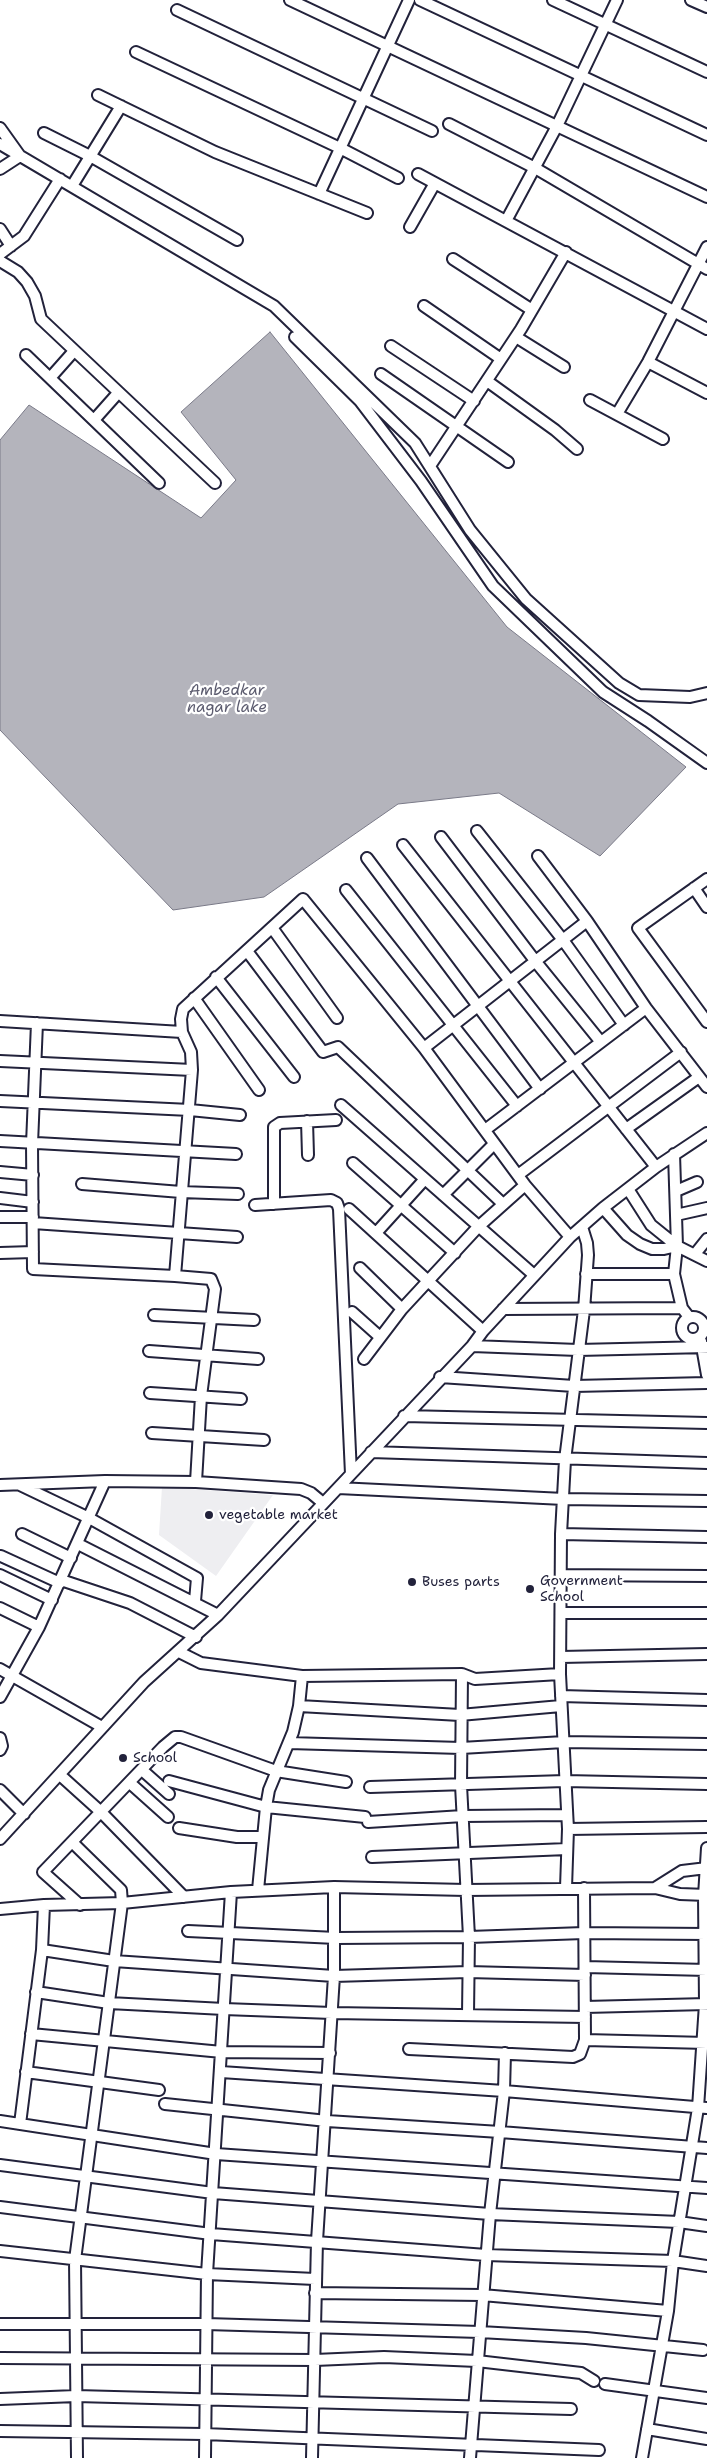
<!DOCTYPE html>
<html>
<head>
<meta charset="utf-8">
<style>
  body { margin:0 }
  canvas { display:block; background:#fff }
</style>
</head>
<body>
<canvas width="707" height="2458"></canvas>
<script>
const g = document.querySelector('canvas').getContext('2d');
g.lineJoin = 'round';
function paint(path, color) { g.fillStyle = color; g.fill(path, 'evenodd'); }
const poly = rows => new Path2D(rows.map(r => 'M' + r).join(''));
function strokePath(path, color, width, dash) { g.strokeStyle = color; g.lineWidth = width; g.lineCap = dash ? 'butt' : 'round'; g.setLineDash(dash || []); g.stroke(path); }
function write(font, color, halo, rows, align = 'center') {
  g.font = font + ' "Shantell Sans",sans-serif'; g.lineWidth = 4.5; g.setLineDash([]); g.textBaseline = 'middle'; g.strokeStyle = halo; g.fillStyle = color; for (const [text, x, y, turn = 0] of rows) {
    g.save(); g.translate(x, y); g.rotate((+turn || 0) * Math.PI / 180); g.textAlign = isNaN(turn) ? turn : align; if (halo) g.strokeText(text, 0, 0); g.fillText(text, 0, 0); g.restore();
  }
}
paint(poly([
  [162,1487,273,1495,216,1576,159,1535]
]), '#eeeef1');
const water = poly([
  [270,332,507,627,686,767,600,856,499,793,398,804,264,897,173,910,0,730,0,440,29,405,201,518,236,480,181,412,270,332]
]);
paint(water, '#b4b4bc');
strokePath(water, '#7a7a88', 1);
const minor = poly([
  [290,0,707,197],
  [420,0,707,135],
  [553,0,707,72],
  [691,0,707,7],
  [177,10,432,131],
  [136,52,340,148,398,178],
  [98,95,215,152,367,213],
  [449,124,535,168,707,269],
  [0,128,20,156,0,169],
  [44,133,90,156,237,240],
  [0,144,274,306,415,443,470,530,526,599,619,683,639,695,690,697,707,693],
  [418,174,707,329],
  [72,186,121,106],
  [319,194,409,0],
  [506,221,557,126,617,0],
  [410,227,435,183],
  [0,229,11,246],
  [0,254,24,236,60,179],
  [453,259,532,310],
  [0,261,18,272,27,282,35,296,41,319,215,483],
  [424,306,501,359],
  [295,337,360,401,421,481,493,586,603,692,648,721,707,763],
  [516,337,564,367],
  [391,346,474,401],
  [26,355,159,483],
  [648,362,707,393],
  [381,374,508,462],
  [50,378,74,351],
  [487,381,555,430,577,449],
  [590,400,663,439],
  [617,414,648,362,707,247],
  [94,420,118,393],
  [430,466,521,329,566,252],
  [477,831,563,940,624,1025],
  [441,837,536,962,600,1041],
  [403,845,656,1167],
  [538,856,587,921,646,1008,707,1087],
  [367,858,540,1089],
  [707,879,638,928,707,1022],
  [694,888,707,907],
  [346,890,517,1106],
  [273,929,337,1018],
  [247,951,323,1052,338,1047,502,1203],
  [216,977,294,1077],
  [194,998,259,1090],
  [0,1021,182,1032],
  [37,1023,32,1144,33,1269,175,1276],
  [424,1048,587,921],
  [0,1061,192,1070],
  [0,1101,190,1110,240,1115],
  [341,1105,534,1275],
  [307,1121,308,1155],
  [626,1129,699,1077],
  [485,1130,646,1008],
  [0,1141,236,1154],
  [674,1154,677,1246,674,1274,682,1308,689,1317],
  [353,1163,455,1253],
  [0,1172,33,1175],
  [518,1175,681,1052],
  [82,1184,181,1192,238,1194],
  [628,1189,651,1225,677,1246,707,1261],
  [676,1191,697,1182],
  [443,1195,494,1144],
  [0,1198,33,1202],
  [274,1204,274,1127,280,1123,336,1120],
  [255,1205,331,1200,337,1203,339,1209,351,1474],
  [603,1208,627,1235,640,1244,652,1249,664,1249,677,1246],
  [349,1209,483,1331],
  [676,1215,707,1208],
  [0,1217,33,1217],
  [33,1223,237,1237],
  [376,1233,425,1179],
  [0,1253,33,1252],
  [695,1254,707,1239],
  [360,1268,402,1309],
  [586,1274,674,1274],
  [503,1309,682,1308],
  [352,1312,380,1337],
  [154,1315,254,1320],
  '682 1328a11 11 0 1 1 22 0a11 11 0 1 1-22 0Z',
  [701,1341,707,1375],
  [472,1346,578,1350,707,1347],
  [149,1351,258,1359],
  [364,1359,402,1309,478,1227,525,1185],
  [440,1377,574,1386,707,1383],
  [150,1393,241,1399],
  [404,1416,707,1423],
  [152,1433,264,1440],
  [371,1452,707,1463],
  [196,1482,201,1396,215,1289,211,1279,175,1276,192,1070,191,1052,182,1032,181,1019,183,1009,303,899,424,1048,525,1185,570,1237],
  [0,1485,105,1481,196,1482,301,1489,311,1493,323,1503],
  [20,1485,89,1518,197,1578,195,1601],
  [338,1488,564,1499,707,1501],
  [22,1534,71,1558],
  [561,1534,707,1537],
  [78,1544,218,1615],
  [1,1556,60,1583],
  [0,1575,52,1600],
  [562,1575,707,1576],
  [61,1580,130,1603,196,1637],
  [0,1608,39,1627],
  [561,1613,707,1613],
  [179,1652,201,1663,302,1676,462,1674,475,1679,560,1674],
  [561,1657,707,1654],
  [0,1669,102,1727],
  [462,1674,461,1785,469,1937,468,2014],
  [561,1696,707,1700],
  [0,1697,39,1627,105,1481],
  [299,1706,460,1715,561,1706],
  [0,1738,2,1746,0,1750],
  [289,1743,461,1748,564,1742,707,1744],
  [142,1770,169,1794],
  [60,1775,101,1812,184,1897],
  [169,1781,266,1807,365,1817],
  [130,1783,168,1817],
  [370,1787,565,1781,707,1784],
  [0,1790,24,1814],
  [368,1822,463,1816,566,1815],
  [179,1828,237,1837,263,1837],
  [568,1829,707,1827],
  [0,1839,144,1682,218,1615,472,1346,483,1331,570,1237,603,1208,656,1167,707,1133],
  [72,1842,121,1890,122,1903,75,2260,77,2458],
  [372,1857,567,1849],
  [566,1888,568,1829,560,1674,561,1534,565,1460,584,1310,588,1255,587,1243,582,1227],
  [655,1888,682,1871,707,1868],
  [258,1890,266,1807,269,1790,293,1732,299,1706,302,1676],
  [80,1905,43,1872,163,1747,175,1737,181,1737,276,1771,346,1782],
  [0,1909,44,1905,122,1903,231,1892,334,1887,466,1890,655,1888,680,1894,707,1895],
  [188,1931,336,1938,469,1937,584,1933,707,1934],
  [42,1950,114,1961,334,1976,468,1972,585,1975],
  [585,1967,707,1970],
  [36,1992,109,2003,224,2009,332,2013,585,2017],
  [585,2007,707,2004],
  [31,2034,222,2052,330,2053],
  [585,2040,707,2043],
  [409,2049,573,2057,580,2054,585,2040,584,1888],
  [26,2072,159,2090],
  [221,2072,504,2091,707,2108],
  [165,2104,327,2121,500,2132,707,2148],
  [0,2121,216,2154,707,2188],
  [20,2124,42,1950,44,1905],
  [0,2165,213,2193,490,2214,679,2222,707,2226],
  [0,2207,211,2234,486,2255,673,2261,707,2266],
  [0,2251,207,2274,315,2279],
  [315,2293,482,2295,668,2311],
  [0,2324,206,2324,480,2332,586,2338,703,2350],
  [0,2358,315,2360,384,2357,477,2361,581,2373,594,2381],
  [605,2384,707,2398],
  [0,2399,76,2396,571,2409],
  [647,2429,707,2439],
  [0,2431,204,2434,599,2450],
  [205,2458,207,2274,231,1892],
  [312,2458,317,2241,334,1976,334,1887],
  [470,2458,490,2214,504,2091,505,2053],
  [642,2458,668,2311,673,2261,698,2108,705,2004,704,1896,707,1848]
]);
strokePath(minor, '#22223b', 14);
strokePath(minor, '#fff', 10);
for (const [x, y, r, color] of [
  [209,1515,5,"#22223b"],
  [412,1582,5,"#22223b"],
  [530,1589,5,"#22223b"],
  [123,1758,5,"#22223b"]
]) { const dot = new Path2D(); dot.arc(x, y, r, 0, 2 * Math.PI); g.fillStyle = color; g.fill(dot); strokePath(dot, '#fff', 2); }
write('14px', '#22223b', '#fff', [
  ["vegetable market",219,1515],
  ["Government",540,1581],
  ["School",540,1597],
  ["Buses parts",422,1582],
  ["School",133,1758]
], 'left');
write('italic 15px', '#5c5c6f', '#fff', [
  ["Ambedkar",227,691],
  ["nagar lake",227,708]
]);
</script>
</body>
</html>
